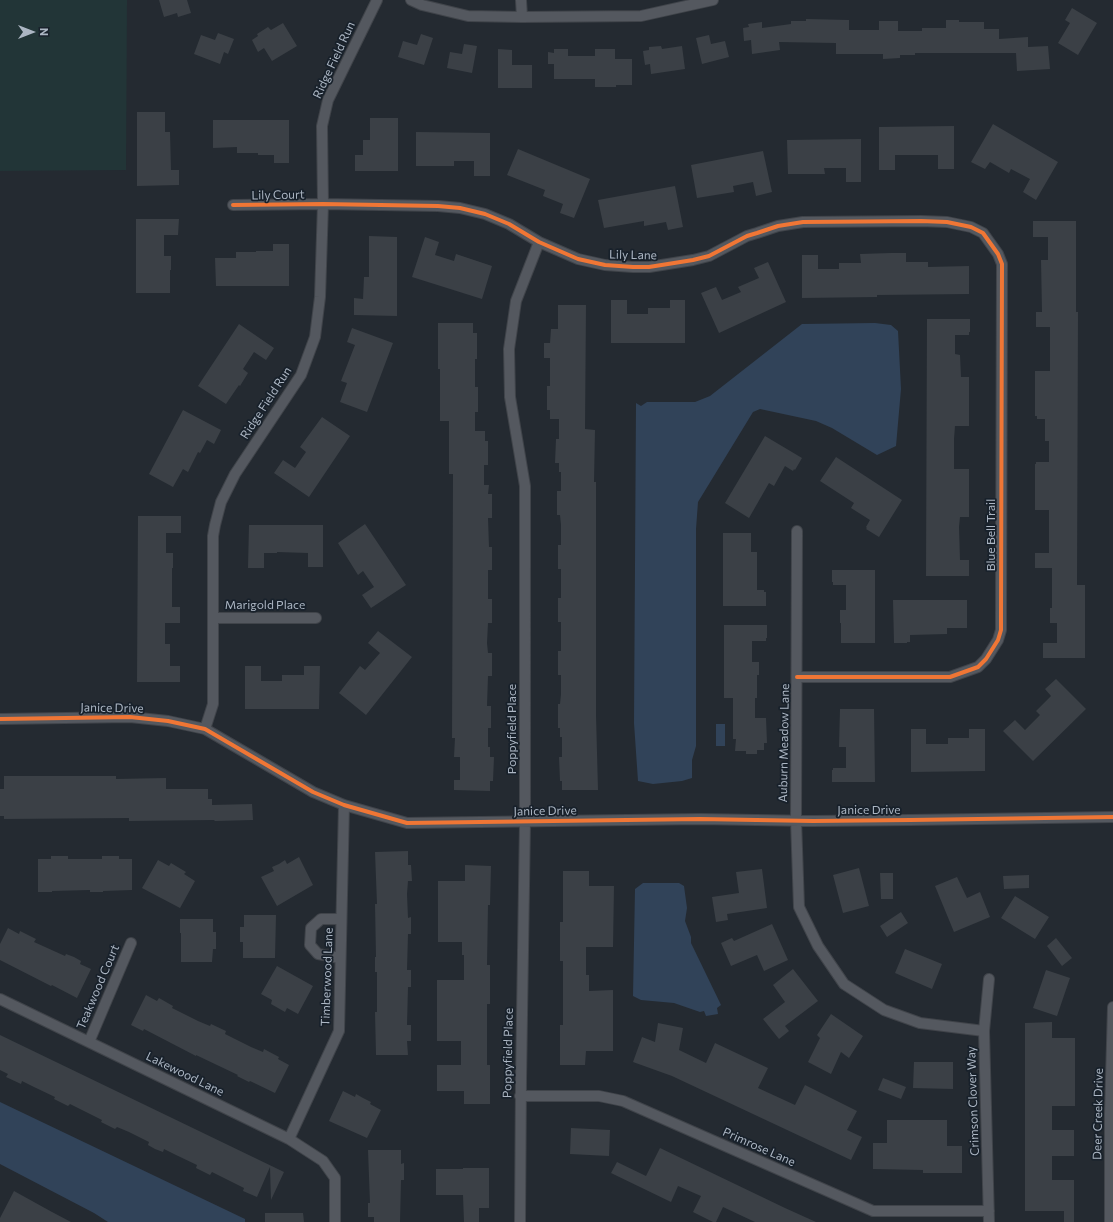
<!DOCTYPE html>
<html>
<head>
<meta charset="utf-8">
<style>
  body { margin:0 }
  #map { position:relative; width:1113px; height:1222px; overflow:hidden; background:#242a31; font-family:Commissioner,sans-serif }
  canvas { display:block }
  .north { position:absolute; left:12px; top:12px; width:40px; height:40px; -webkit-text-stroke:3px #18212b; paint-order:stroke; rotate:90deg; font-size:11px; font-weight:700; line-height:16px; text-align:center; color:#acb6c3 }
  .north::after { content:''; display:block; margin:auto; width:14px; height:18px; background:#acb6c3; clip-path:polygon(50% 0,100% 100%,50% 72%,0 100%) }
</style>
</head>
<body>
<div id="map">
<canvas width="1113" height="1222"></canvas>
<div class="north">N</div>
</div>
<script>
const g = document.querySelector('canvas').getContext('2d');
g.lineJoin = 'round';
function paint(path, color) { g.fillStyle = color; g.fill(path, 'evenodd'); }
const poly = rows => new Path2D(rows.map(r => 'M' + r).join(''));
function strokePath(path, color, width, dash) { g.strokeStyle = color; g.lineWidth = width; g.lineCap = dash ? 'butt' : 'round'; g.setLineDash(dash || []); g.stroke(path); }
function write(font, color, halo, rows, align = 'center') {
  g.font = font + ' Commissioner,sans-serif'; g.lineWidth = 3.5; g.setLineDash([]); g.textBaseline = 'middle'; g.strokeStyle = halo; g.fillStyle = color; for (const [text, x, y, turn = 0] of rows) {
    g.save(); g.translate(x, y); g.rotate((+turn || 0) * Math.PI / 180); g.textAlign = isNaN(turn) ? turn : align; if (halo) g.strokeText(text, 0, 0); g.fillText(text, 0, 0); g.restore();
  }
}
paint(poly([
  [0,0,127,0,126,170,0,171]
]), '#223537');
paint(poly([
  [875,323,891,325,898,331,901,389,896,446,877,455,832,428,816,421,760,409,753,412,698,502,696,529,696,746,692,760,692,778,682,781,653,784,638,781,634,723,636,403,641,406,647,402,695,402,710,396,802,324],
  [716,724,725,724,725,746,716,746],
  [643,883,679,883,684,886,687,908,685,921,691,937,691,943,721,1005,717,1008,718,1014,706,1016,704,1011,700,1012,674,1003,641,1000,633,996,635,889],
  [0,1102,245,1219,245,1222,108,1222,94,1213,0,1164]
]), '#314359');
paint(poly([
  [159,0,187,0,191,13,178,17,177,13,164,17],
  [1072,8,1097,23,1078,55,1058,43,1070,23,1065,20],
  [806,19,849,20,849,30,879,30,879,21,898,21,898,31,922,31,922,28,946,28,946,20,959,20,959,22,984,22,984,29,999,29,999,39,1028,37,1028,47,1048,46,1050,69,1017,71,1016,53,915,53,915,55,900,55,900,58,883,59,883,54,836,54,836,43,779,42,780,50,752,54,751,40,744,41,743,28,749,27,748,24,762,22,762,28,791,24,791,21,806,21],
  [283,23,297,46,272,61,264,48,258,52,252,40,258,36,257,34,268,27,271,30],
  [218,33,234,39,228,54,224,52,220,64,194,54,201,35,215,40],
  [421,34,433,38,424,65,398,57,403,41,417,45],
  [709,35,711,44,725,41,729,57,702,64,696,38],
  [464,44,477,46,472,73,447,68,450,52,462,54],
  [661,46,662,49,682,46,685,69,651,74,650,64,645,65,643,51,649,50,649,47],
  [498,49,512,50,512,65,532,65,532,88,498,88],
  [554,49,568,49,568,56,595,56,595,49,615,49,615,59,632,59,632,85,616,85,616,87,595,87,595,79,554,79,554,64,548,64,548,52,554,53],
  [137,112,165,112,165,132,170,132,171,170,179,170,179,185,137,186],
  [370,118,398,118,398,171,355,171,355,155,363,155,363,140,370,140],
  [213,120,289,120,289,163,274,163,274,155,258,155,258,153,237,153,237,147,213,148],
  [993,124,1058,162,1036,200,1023,192,1030,179,1011,169,1009,173,990,162,985,169,971,162],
  [954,126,954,169,938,169,938,155,895,155,895,170,879,170,879,127],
  [416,132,490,133,490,176,474,176,474,161,454,161,454,166,416,166],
  [861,139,861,182,846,182,846,168,824,168,825,174,788,174,787,140],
  [518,149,590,179,574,218,560,213,563,204,543,196,545,190,507,175],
  [763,151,772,192,756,196,753,182,733,186,734,192,697,198,691,165],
  [675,186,683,227,668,230,666,222,644,226,644,221,604,228,598,200],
  [136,219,179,219,178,235,164,235,164,256,171,256,171,270,170,270,170,293,136,293],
  [1033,221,1076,221,1076,312,1078,312,1077,585,1085,585,1085,658,1043,658,1043,643,1057,643,1057,623,1050,623,1050,608,1052,608,1052,568,1035,568,1035,553,1049,553,1049,510,1035,510,1035,464,1036,464,1036,462,1049,462,1049,441,1045,441,1045,419,1037,419,1037,416,1035,416,1035,371,1050,371,1050,327,1036,327,1036,312,1042,312,1041,260,1048,260,1048,237,1033,237],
  [369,236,397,237,397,316,354,315,354,298,363,299,364,277,369,277],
  [425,237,439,242,435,255,454,261,456,254,492,266,482,299,412,277],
  [273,244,289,244,289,286,216,286,215,258,236,258,236,252,256,252,256,251,273,251],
  [891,253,906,253,906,262,928,262,928,267,969,266,969,294,877,295,877,297,802,298,802,255,818,255,818,269,839,269,839,263,861,263,860,254],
  [768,262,786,302,719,333,701,293,716,287,722,300,741,292,738,287,759,278,754,268],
  [611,300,627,300,627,314,648,314,648,308,670,308,670,300,685,300,685,343,611,343],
  [558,305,586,305,585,429,595,430,594,482,596,482,596,715,598,790,562,790,562,781,560,781,559,757,562,757,562,737,560,737,560,728,558,728,558,704,560,704,561,694,561,675,558,675,558,651,561,651,561,622,558,622,558,598,561,598,561,569,558,569,558,545,561,545,561,525,560,515,557,515,557,491,561,491,561,472,559,472,559,463,555,463,556,439,559,439,559,419,550,419,550,410,547,410,547,386,550,386,550,358,544,358,544,343,550,343,551,329,558,329],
  [927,319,970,319,970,332,969,332,969,335,955,335,955,354,960,355,961,377,969,377,969,426,955,426,954,439,954,469,969,469,969,517,960,517,959,527,960,560,969,560,969,576,926,576],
  [438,323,473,323,473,333,477,333,477,359,475,359,475,387,478,387,478,412,475,412,475,431,485,431,485,441,488,441,488,465,484,465,484,485,489,485,488,494,492,494,492,518,488,518,489,547,492,547,492,570,488,570,488,599,492,599,492,623,488,623,487,643,488,653,492,653,492,676,488,676,487,706,491,706,491,728,488,728,488,747,490,747,490,757,494,757,493,781,490,781,490,791,454,790,454,780,460,780,460,757,454,757,455,738,452,738,453,474,449,474,449,421,440,421,440,369,438,369],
  [239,324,274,348,266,360,254,352,243,369,248,373,240,386,239,385,226,404,198,386],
  [352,328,393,343,367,412,340,402,347,383,341,381,355,345,347,342],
  [183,410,221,430,214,444,207,440,200,453,198,452,188,472,183,469,173,487,149,474],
  [322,417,350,436,309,497,274,473,283,460,295,468,306,452,300,447],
  [765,436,802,458,795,470,794,469,793,471,785,466,774,486,769,483,749,518,725,503],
  [836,457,902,500,879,537,866,529,867,528,866,527,870,520,851,508,854,503,820,481],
  [138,516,181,516,181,533,166,533,166,553,173,553,173,568,172,568,172,607,180,607,180,623,165,623,165,644,170,644,170,666,180,666,180,682,137,682],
  [365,524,406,585,371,608,362,595,374,587,363,571,358,575,338,543],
  [249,525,323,525,323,567,308,567,308,553,277,552,277,553,264,553,264,568,248,568],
  [723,533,751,533,751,552,757,552,757,590,764,590,764,592,766,592,766,606,723,606],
  [832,570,875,570,875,643,841,643,841,623,840,623,840,610,846,610,846,585,833,585,833,582,832,582],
  [893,600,967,600,967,628,947,628,947,634,910,635,910,642,907,642,907,643,894,643],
  [724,625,767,625,767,638,766,638,766,641,752,641,752,662,759,662,759,675,757,675,757,698,755,698,755,718,766,718,767,743,764,743,764,750,757,750,757,754,746,754,746,751,735,751,736,739,733,739,733,698,724,698],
  [378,631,412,657,366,715,339,693,360,666,365,670,380,653,368,643],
  [245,666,261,666,261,681,282,681,282,675,304,675,304,666,320,666,319,709,245,709],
  [1056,679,1086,709,1033,761,1003,731,1015,720,1025,730,1040,715,1036,711,1051,696,1045,689],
  [840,709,874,709,875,782,832,782,832,770,833,770,833,768,846,768,846,747,839,747],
  [911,729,926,729,926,744,948,744,948,738,969,738,969,729,985,729,985,771,911,772],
  [4,776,116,776,116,779,166,778,166,789,208,789,208,799,212,799,212,805,252,804,253,820,215,821,214,820,129,821,129,818,4,819,4,816,0,816,0,789,4,789],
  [408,851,408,865,411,865,412,881,408,881,407,894,408,918,411,917,411,934,408,934,407,970,411,970,411,987,408,987,407,1025,411,1025,411,1041,407,1041,408,1055,376,1055,375,1012,377,1012,377,972,375,972,375,957,376,957,375,904,377,904,375,852],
  [51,856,68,856,68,859,102,859,102,856,119,856,119,859,132,859,132,890,103,891,103,892,90,892,90,890,52,891,52,892,38,892,38,859,51,859],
  [299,857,313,885,277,906,261,877,274,871,272,867,279,864,285,860,287,864],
  [158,860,169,866,171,863,186,872,184,874,195,881,180,908,142,888],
  [465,865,491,866,490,905,488,905,487,965,490,965,490,1004,487,1004,487,1065,490,1065,490,1104,464,1104,464,1091,437,1091,437,1065,461,1065,461,1041,437,1041,437,980,464,980,464,955,462,955,462,942,438,942,438,881,465,881],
  [859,868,869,906,843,913,833,875],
  [762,869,767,908,727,914,728,920,716,922,712,897,739,893,736,872],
  [563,871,589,871,589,886,614,886,613,947,586,947,586,975,589,975,589,991,613,990,613,1051,586,1051,585,1065,560,1065,560,1025,563,1025,563,961,560,961,560,922,563,922],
  [880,873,893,873,893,899,881,899],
  [1029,875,1029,888,1004,889,1003,876],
  [957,877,967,898,980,892,990,917,954,932,935,886],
  [1015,896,1049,917,1035,939,1001,918],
  [901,912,908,923,887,937,880,926],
  [244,915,276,915,275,958,243,958,243,942,240,942,240,927,244,927],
  [180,919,213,919,213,932,216,932,216,949,213,949,212,962,181,962,181,933,180,933],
  [772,924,788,960,764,971,757,955,731,966,721,943,732,938,734,941],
  [8,928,19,934,20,931,36,939,34,942,65,956,66,954,74,957,81,961,80,964,91,969,77,998,52,985,51,986,0,960,0,944],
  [1056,938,1072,958,1062,966,1047,946],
  [905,949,942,964,932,989,895,973],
  [277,966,313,986,298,1014,287,1008,285,1012,271,1004,272,1000,261,994],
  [793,969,818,1001,785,1026,789,1031,779,1039,763,1019,785,1002,773,985],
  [1046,970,1070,978,1057,1016,1033,1008],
  [146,995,157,1001,159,998,173,1006,172,1008,198,1021,210,1026,211,1024,226,1031,225,1034,251,1047,263,1052,264,1049,279,1057,278,1059,289,1065,275,1093,250,1081,249,1082,237,1076,238,1075,196,1055,196,1056,144,1029,143,1031,131,1025],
  [831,1014,863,1036,849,1058,841,1052,831,1074,808,1062,820,1038,817,1035],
  [1052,1022,1052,1038,1075,1038,1075,1106,1052,1106,1052,1130,1074,1130,1074,1156,1052,1156,1052,1180,1074,1180,1074,1222,1064,1222,1064,1211,1025,1211,1025,1023],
  [658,1023,683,1028,679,1050,706,1063,715,1043,768,1068,758,1088,795,1105,805,1085,857,1111,847,1130,862,1137,851,1160,672,1076,633,1062,642,1037,655,1042],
  [0,1035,284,1172,271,1200,270,1167,257,1197,243,1191,244,1188,212,1172,210,1175,196,1168,197,1165,176,1155,164,1149,163,1152,155,1149,148,1145,149,1142,129,1132,117,1127,115,1129,101,1122,102,1120,70,1104,68,1106,54,1099,55,1097,34,1087,22,1081,21,1084,6,1077,8,1074,0,1070],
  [914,1062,953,1062,953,1089,913,1088],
  [883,1078,906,1087,901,1099,878,1090],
  [343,1091,355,1097,356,1094,363,1098,371,1102,370,1104,381,1110,367,1138,329,1121],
  [887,1120,947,1120,947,1146,962,1146,962,1173,923,1173,923,1170,873,1169,873,1143,887,1143],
  [571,1128,610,1130,609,1156,570,1154],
  [660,1148,785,1208,816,1222,755,1222,723,1207,716,1222,713,1222,693,1212,701,1196,678,1186,671,1202,611,1173,617,1162,646,1176],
  [368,1150,401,1150,401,1164,404,1163,404,1180,401,1180,400,1222,374,1222,374,1217,368,1217,368,1203,370,1203],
  [463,1168,489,1168,489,1208,479,1208,479,1222,464,1222,463,1195,436,1195,436,1169,463,1169],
  [14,1191,52,1212,71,1222,0,1222,0,1218],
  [265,1213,303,1213,304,1222,265,1222]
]), '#3b4046');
const street = poly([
  [411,0,422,5,468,16,522,17,641,16,713,0],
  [521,0,522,17],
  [233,205,323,204,438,206,460,208,485,214,509,224,539,242,578,259,605,265,633,267,649,267,693,260,709,256,747,236,757,233,778,226,803,222,921,221,947,222,971,227,983,233,998,254,1002,264,1001,615,1001,630,998,640,986,659,978,667,950,677,797,677],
  [797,531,796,820,799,907,818,946,844,984,884,1010,920,1023,984,1031],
  [213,618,316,618],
  [0,719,130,717,168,721,205,729,313,792,344,805,407,823,700,819,813,821,910,820,1113,817],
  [205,729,213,704,213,536,215,525,221,502,235,474,301,375,315,337,320,297,323,204,322,126,328,100,377,0],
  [340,958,318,954,310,945,311,928,321,919,341,919],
  [989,979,984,1031,989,1222],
  [0,999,289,1139,323,1161,335,1178,335,1222],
  [89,1042,131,943],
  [520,1096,599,1096,623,1101,873,1211,989,1211],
  [289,1139,339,1031,344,805],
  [520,1222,521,1080,525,822,525,486,510,397,509,349,516,301,539,242],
  [1110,1222,1110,1114,1113,1007]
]);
strokePath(street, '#40444a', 12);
strokePath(street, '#54585f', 10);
strokePath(poly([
  [233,205,323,204,438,206,460,208,485,214,509,224,539,242,578,259,605,265,633,267,649,267,693,260,709,256,747,236,757,233,778,226,803,222,921,221,947,222,971,227,983,233,998,254,1002,264,1001,615,1001,630,998,640,986,659,978,667,950,677,797,677],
  [0,719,130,717,168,721,205,729,313,792,344,805,407,823,700,819,813,821,910,820,1113,817]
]), '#f07635', 4);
write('12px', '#acb6c3', '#18212b', [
  ["Ridge Field Run",334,60,-65],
  ["Lily Court",278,195,-1],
  ["Lily Lane",633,255,1],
  ["Ridge Field Run",266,403,-57],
  ["Blue Bell Trail",991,535,-90],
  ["Marigold Place",265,605],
  ["Janice Drive",112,708,1],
  ["Poppyfield Place",512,729,-90],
  ["Auburn Meadow Lane",784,743,-89],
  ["Janice Drive",869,810],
  ["Janice Drive",545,811,-1],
  ["Timberwood Lane",327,977,-88],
  ["Teakwood Court",98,987,-67],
  ["Poppyfield Place",508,1053,-89],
  ["Lakewood Lane",185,1074,26],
  ["Crimson Clover Way",973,1101,-92],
  ["Deer Creek Drive",1098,1114,-89],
  ["Primrose Lane",759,1147,24]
]);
</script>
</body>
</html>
